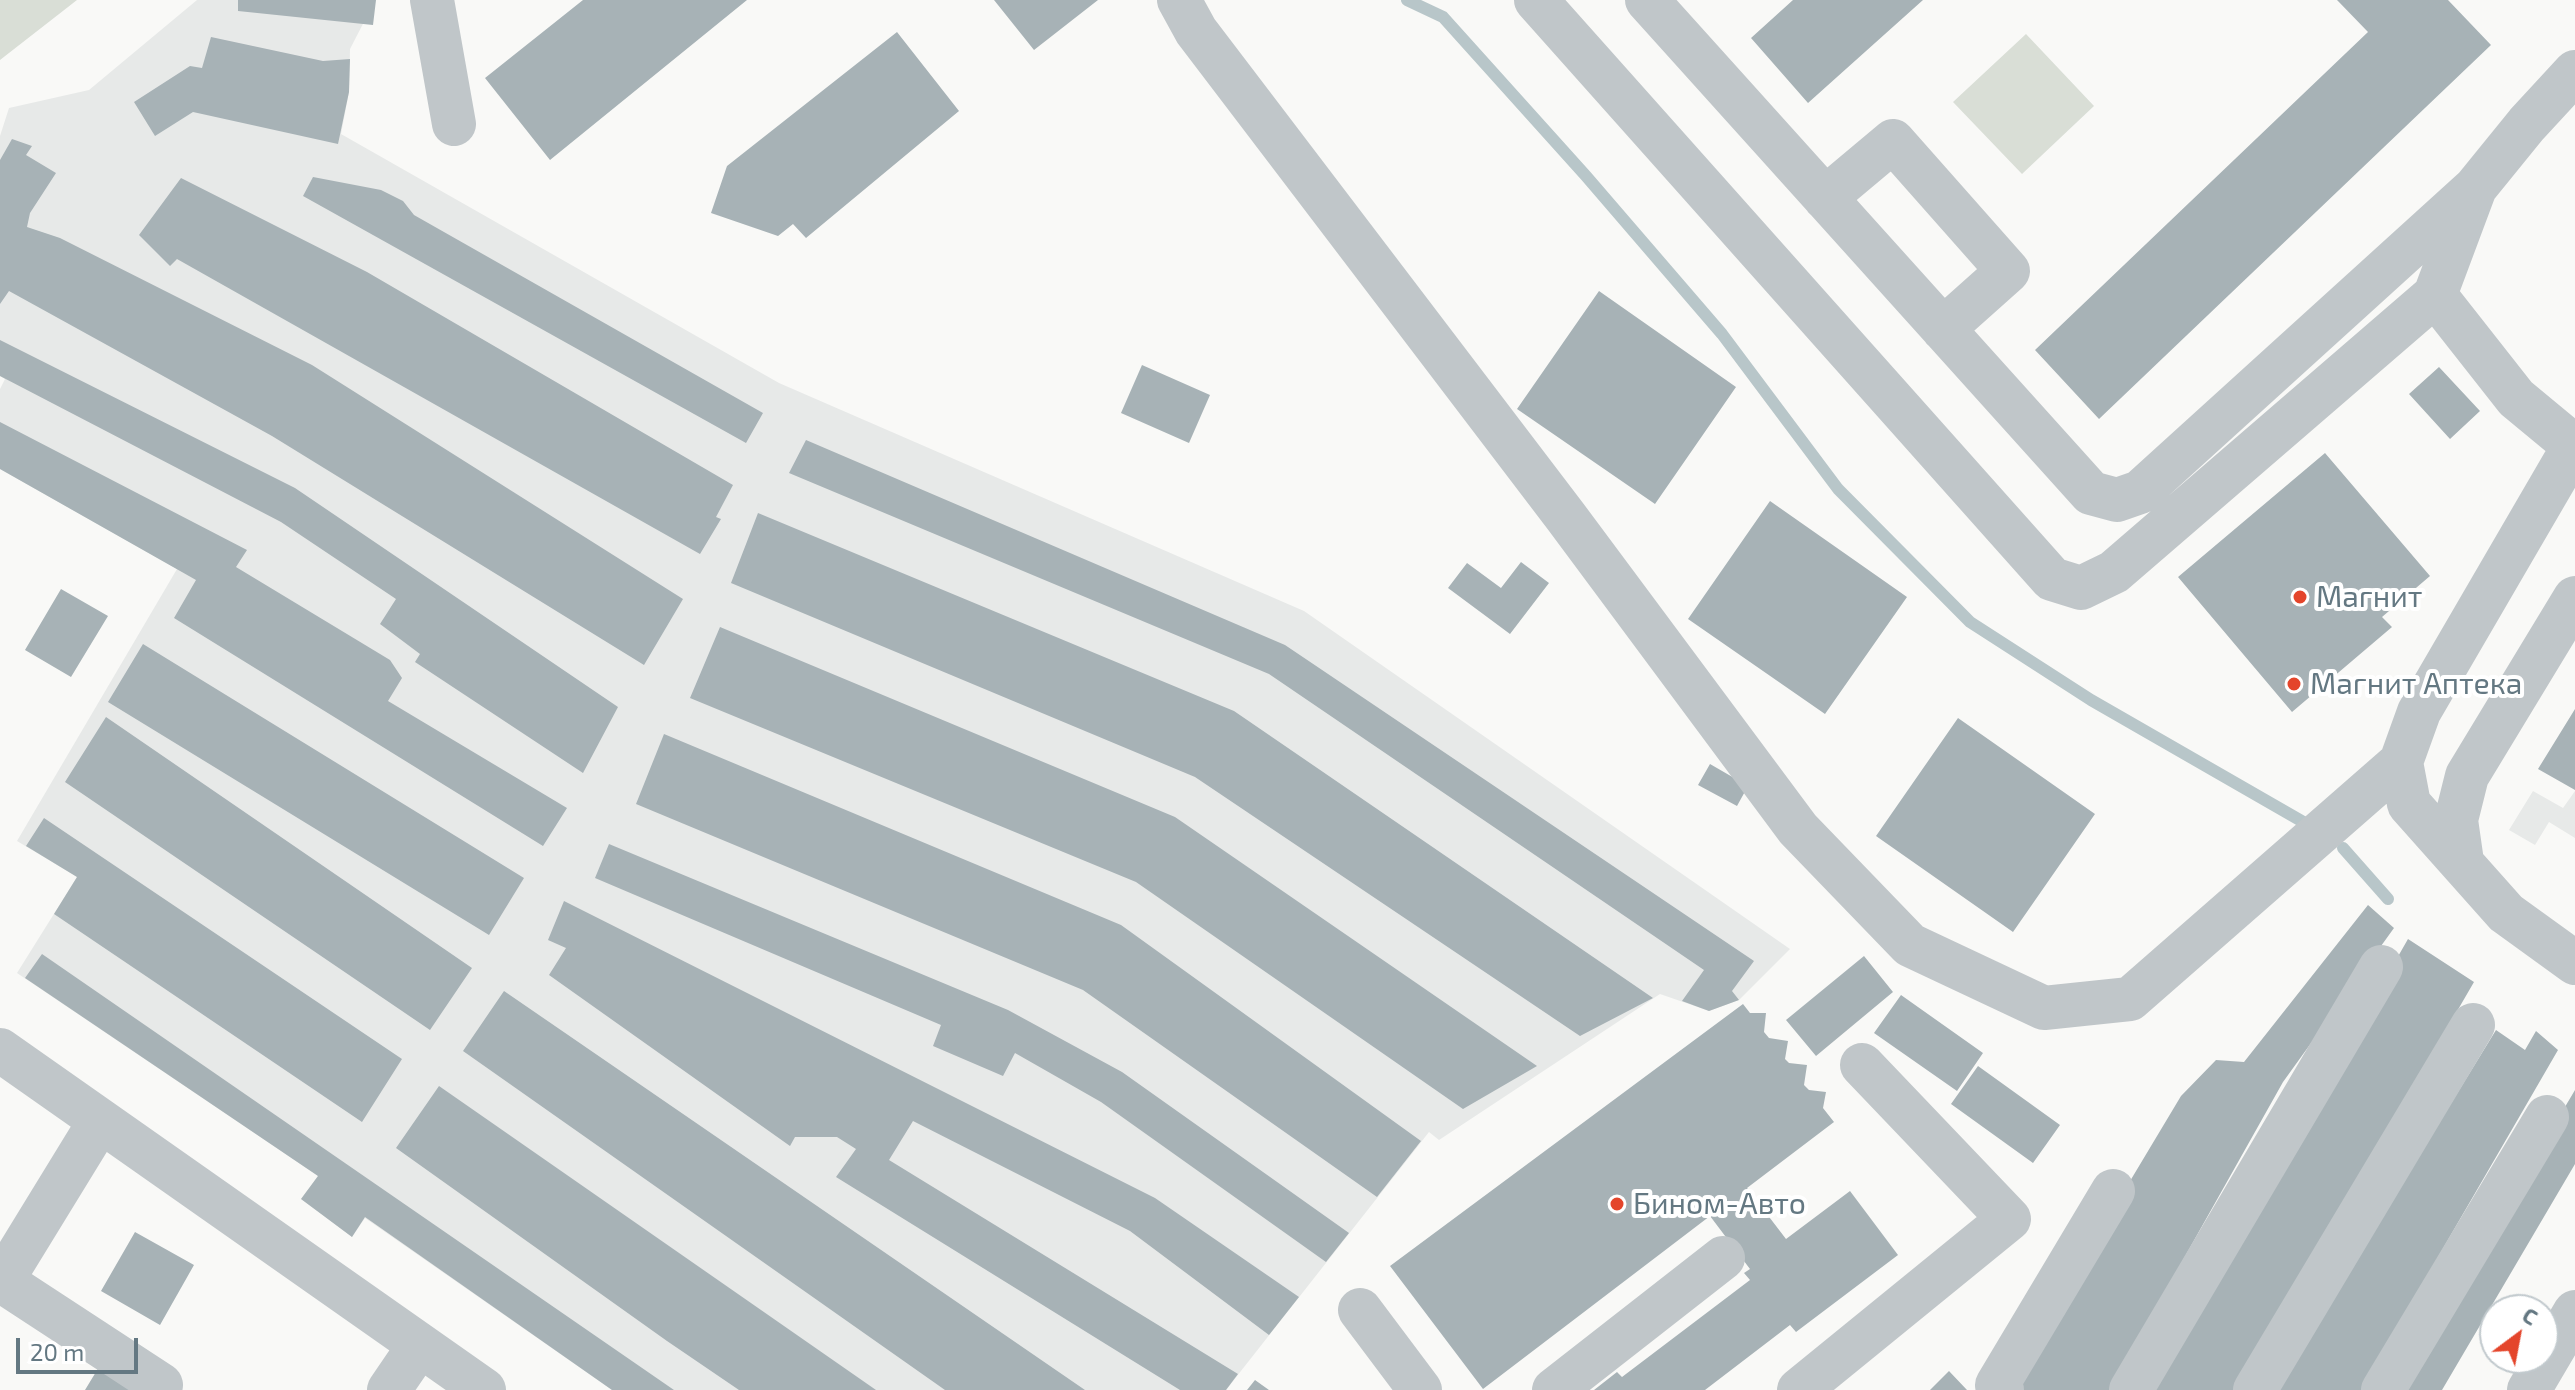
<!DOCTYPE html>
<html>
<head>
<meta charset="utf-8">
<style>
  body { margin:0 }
  #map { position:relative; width:2575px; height:1390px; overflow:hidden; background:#f9f9f7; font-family:"Exo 2",sans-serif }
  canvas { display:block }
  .north { position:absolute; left:2479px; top:1294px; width:80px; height:80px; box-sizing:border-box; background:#fff; border:2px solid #c1c9cd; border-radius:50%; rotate:32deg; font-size:22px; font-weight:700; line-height:32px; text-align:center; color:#647882 }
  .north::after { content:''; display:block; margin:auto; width:28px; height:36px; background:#e4452b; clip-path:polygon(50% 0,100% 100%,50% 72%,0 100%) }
  .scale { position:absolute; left:16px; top:1338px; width:122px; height:36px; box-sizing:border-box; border:4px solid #647882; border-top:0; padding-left:10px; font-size:24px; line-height:28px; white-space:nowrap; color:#647882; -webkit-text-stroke:6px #fff; paint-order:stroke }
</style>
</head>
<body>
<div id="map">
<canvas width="2575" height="1390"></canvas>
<div class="north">С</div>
<div class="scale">20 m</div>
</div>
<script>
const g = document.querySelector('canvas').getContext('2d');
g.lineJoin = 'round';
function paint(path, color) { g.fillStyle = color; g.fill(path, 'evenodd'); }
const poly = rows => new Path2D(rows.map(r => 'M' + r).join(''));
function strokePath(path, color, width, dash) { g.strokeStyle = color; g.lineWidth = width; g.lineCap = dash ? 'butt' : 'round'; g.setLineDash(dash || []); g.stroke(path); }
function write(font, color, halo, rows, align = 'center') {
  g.font = font + ' "Exo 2",sans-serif'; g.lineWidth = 8; g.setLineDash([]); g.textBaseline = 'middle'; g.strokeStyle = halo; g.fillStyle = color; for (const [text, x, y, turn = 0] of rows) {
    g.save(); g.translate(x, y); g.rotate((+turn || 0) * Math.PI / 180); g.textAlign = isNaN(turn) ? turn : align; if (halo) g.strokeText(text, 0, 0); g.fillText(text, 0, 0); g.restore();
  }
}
paint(poly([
  [197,0,369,0,366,18,350,49,349,92,341,134,779,383,1304,611,1790,949,1739,1000,1709,1011,1660,994,1439,1140,1429,1132,1226,1390,612,1390,365,1218,352,1237,301,1199,318,1176,17,973,77,877,17,841,177,569,0,469,0,389,5,379,0,376,0,136,9,108,89,90],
  [2533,791,2563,808,2575,791,2575,838,2549,822,2535,845,2509,830]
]), '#e7e9e8');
paint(poly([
  [0,0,77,0,0,60],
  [2026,34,2094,106,2022,174,1953,102]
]), '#d9ded6');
strokePath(poly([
  [1407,0,1443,17,1586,176,1722,334,1838,489,1970,622,2091,700,2305,823],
  [2343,848,2388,899]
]), '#b8c6c9', 12);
paint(poly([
  [238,0,376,0,373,25,238,11],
  [583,0,747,0,550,160,485,78],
  [994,0,1098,0,1034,50],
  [1793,0,1923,0,1808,103,1751,38],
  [2337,0,2448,0,2491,45,2099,419,2035,350,2368,32],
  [897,32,959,111,806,238,793,224,778,236,711,213,727,166],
  [211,37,323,61,350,59,349,92,338,144,193,112,155,136,134,102,190,66,202,68],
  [12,139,32,146,26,155,56,173,30,213,27,227,60,238,312,365,683,599,644,665,272,436,9,291,0,304,0,160],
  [313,177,381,190,403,201,414,215,763,413,746,443,303,196],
  [181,178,367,272,733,485,716,517,721,519,700,554,177,259,170,266,139,235],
  [1599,291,1736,387,1655,504,1517,409],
  [0,340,295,488,618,707,583,773,415,662,420,654,380,624,396,599,281,522,0,376],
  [1142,365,1210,395,1189,443,1121,413],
  [2439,367,2480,411,2450,439,2409,394],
  [0,422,247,550,236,567,390,660,402,678,388,701,567,808,543,846,174,618,196,580,0,469],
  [806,440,1285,645,1754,961,1732,991,1739,1000,1709,1011,1682,1001,1704,970,1269,674,789,473],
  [2325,453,2430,576,2382,617,2392,627,2292,712,2178,577],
  [1770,501,1907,597,1825,714,1688,619],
  [758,513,1234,711,1653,998,1580,1036,1195,777,731,583],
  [1521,562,1549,583,1510,634,1448,588,1467,563,1501,588],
  [61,589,108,616,71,677,25,650],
  [720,627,1175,817,1537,1066,1463,1109,1136,882,690,698],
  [143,644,524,878,489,935,108,702],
  [2575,709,2575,790,2538,769],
  [106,717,472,968,430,1030,65,782],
  [1958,718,2095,814,2013,932,1876,836],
  [664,734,1121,925,1421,1141,1377,1197,1083,990,636,804],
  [1710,764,1748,786,1737,806,1698,785],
  [44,818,402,1059,362,1122,54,914,77,877,26,846],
  [609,844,1008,1010,1122,1072,1349,1233,1326,1262,1101,1102,1015,1053,1003,1076,933,1046,941,1025,595,878],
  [564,901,1155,1198,1299,1297,1269,1335,1130,1231,913,1121,889,1160,1238,1374,1226,1390,1180,1390,836,1177,856,1149,837,1137,795,1137,790,1146,549,975,566,948,548,940],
  [2368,905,2394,928,2283,1082,2110,1390,2019,1390,2009,1383,2181,1096,2216,1060,2244,1062],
  [2408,939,2474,982,2237,1390,2150,1390],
  [42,954,674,1390,612,1390,365,1217,352,1237,301,1199,318,1176,25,978],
  [1864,956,1893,992,1816,1056,1786,1020],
  [504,991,1085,1390,945,1390,463,1051],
  [1901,995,1983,1053,1957,1091,1874,1033],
  [1743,1004,1750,1013,1766,1013,1764,1032,1769,1038,1788,1041,1785,1059,1789,1063,1807,1065,1804,1085,1809,1090,1826,1092,1823,1108,1834,1122,1747,1188,1786,1239,1850,1191,1898,1255,1796,1332,1790,1325,1705,1390,1594,1390,1617,1372,1622,1377,1750,1280,1744,1273,1750,1269,1710,1216,1483,1389,1390,1266],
  [2496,1030,2525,1050,2536,1031,2558,1050,2361,1390,2275,1390],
  [1978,1066,2060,1125,2033,1163,1951,1104],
  [439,1086,876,1390,739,1390,667,1341,396,1148],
  [2575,1090,2575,1164,2442,1390,2397,1390],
  [135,1232,194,1265,160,1325,101,1291],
  [102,1362,146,1390,85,1390],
  [1949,1371,1967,1390,1930,1390],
  [1255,1380,1269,1390,1247,1390]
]), '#a7b2b6');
strokePath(poly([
  [432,0,454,124],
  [1179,0,1196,31,1566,517,1798,829,1910,945,2044,1008,2130,999,2401,762,2419,712,2575,444],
  [1536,0,2052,579,2081,588,2114,572,2435,295],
  [1647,0,2091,493,2117,500,2140,492,2475,188],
  [1825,198,1893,141,2008,271,1943,329],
  [2574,446,2516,398,2435,295,2475,188,2527,124,2575,72],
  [2401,762,2409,804,2506,913,2575,963],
  [2462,862,2456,820,2467,776,2575,598],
  [0,1050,484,1390],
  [2,1281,161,1385],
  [0,1284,100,1121],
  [1360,1310,1420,1390],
  [389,1390,419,1346],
  [1554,1390,1723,1258],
  [1799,1390,2009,1219,1862,1065],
  [2002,1390,1997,1385,2113,1191],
  [2131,1390,2381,967],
  [2255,1390,2473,1025],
  [2383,1390,2547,1117],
  [2529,1390,2575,1312]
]), '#c0c6c9', 44);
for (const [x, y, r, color] of [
  [2300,597,8,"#e4452b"],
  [2294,684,8,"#e4452b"],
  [1617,1204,8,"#e4452b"]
]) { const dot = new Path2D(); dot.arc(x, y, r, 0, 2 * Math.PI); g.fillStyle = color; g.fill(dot); strokePath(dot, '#fff', 3); }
write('30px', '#647882', '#fff', [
  ["Магнит",2316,597],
  ["Магнит Аптека",2310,684],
  ["Бином-Авто",1633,1204]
], 'left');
</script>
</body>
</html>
